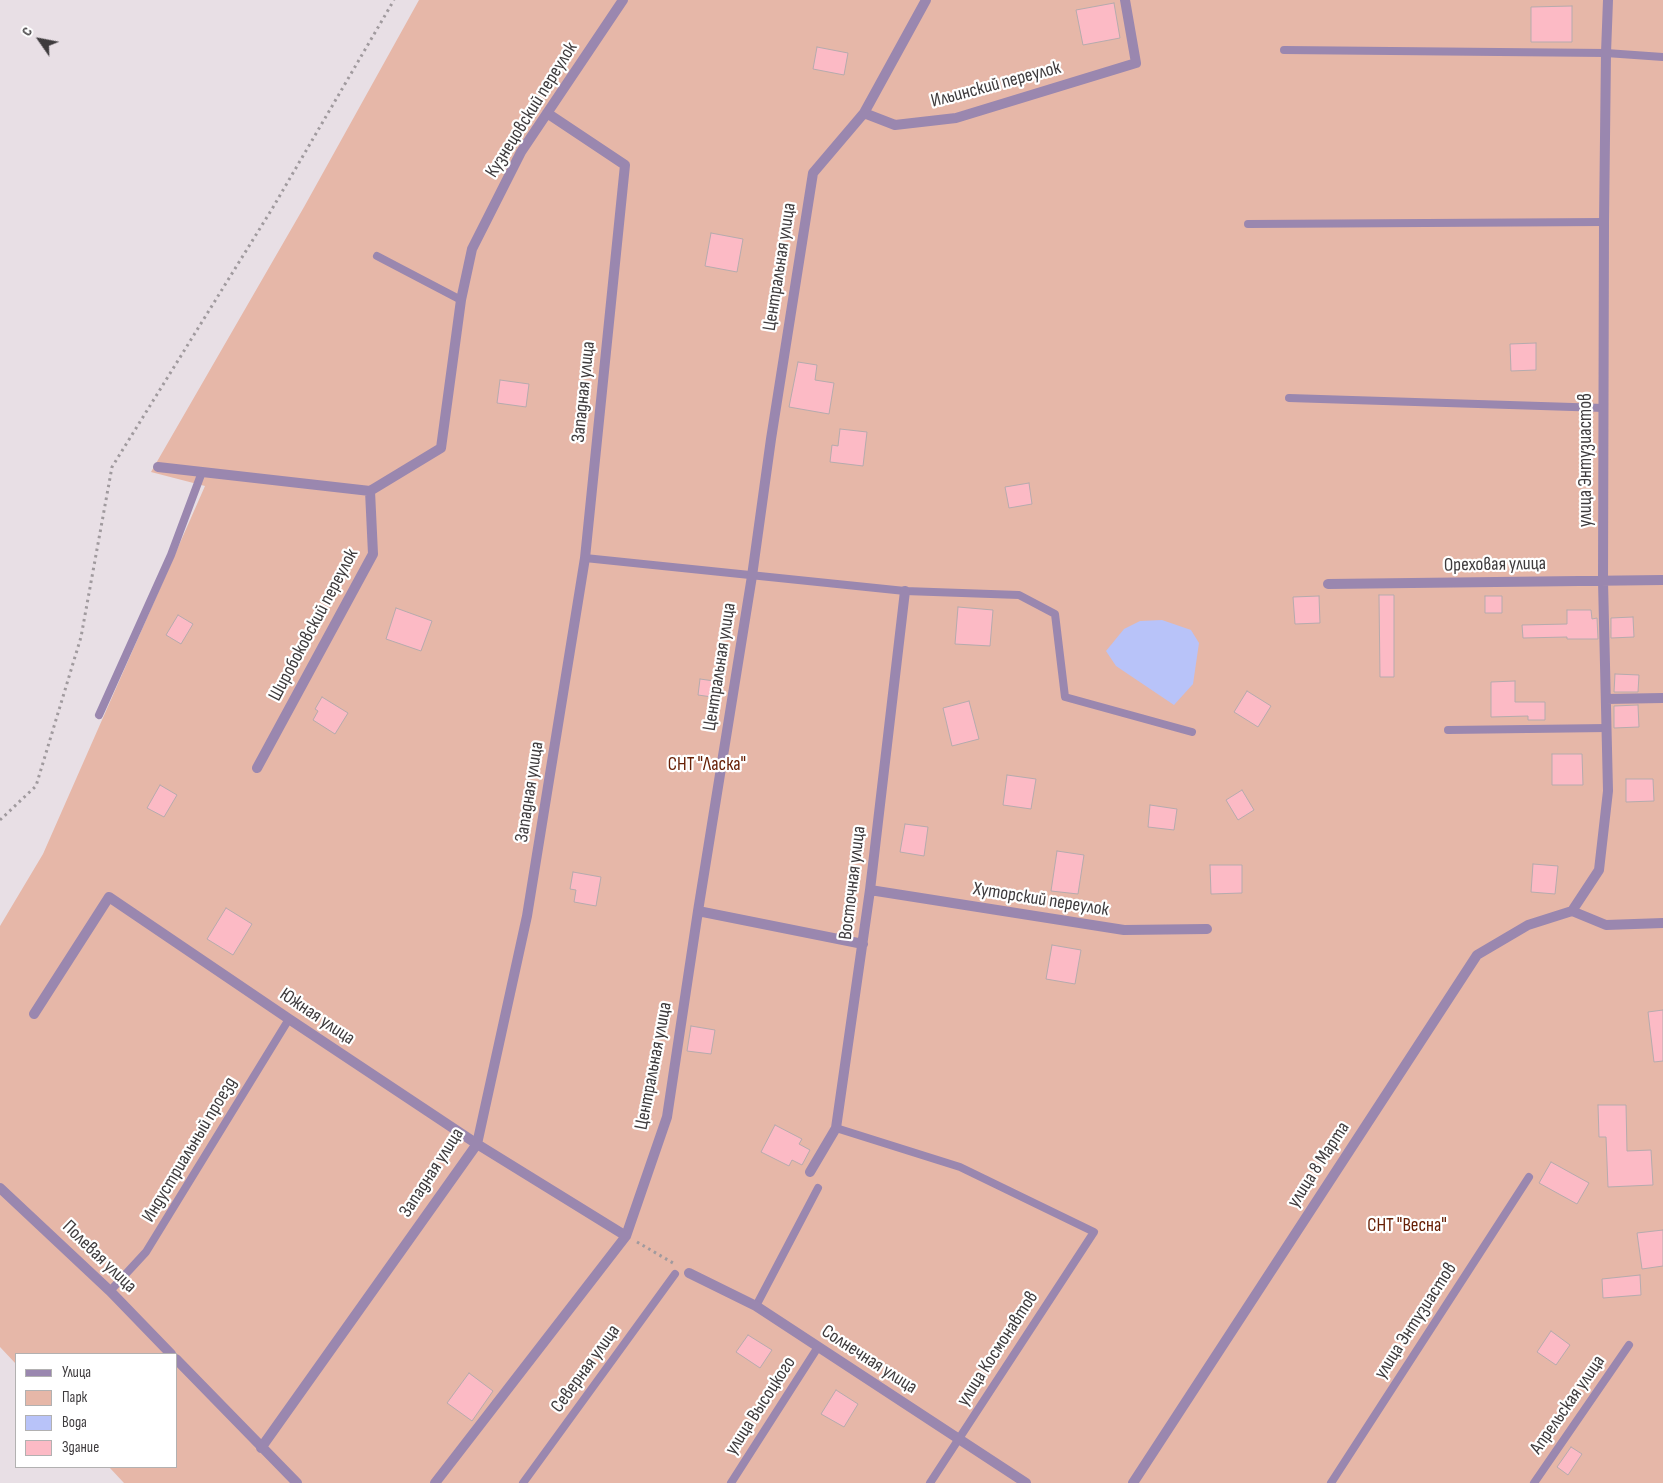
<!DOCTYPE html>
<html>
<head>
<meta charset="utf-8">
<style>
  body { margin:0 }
  #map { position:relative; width:1663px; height:1483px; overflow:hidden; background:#e8dfe5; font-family:"Sofia Sans Condensed",sans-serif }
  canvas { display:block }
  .legend { position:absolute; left:15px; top:1353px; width:162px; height:115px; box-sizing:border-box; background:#fff; border:1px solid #b2b1b1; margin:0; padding:6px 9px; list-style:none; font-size:15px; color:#3e3b3d }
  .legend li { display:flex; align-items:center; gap:10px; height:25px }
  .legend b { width:25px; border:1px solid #b2b1b1 }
  .north { position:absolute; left:15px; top:15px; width:50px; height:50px; -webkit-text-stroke:4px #fff; paint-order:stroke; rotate:303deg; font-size:14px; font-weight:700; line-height:20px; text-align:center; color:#3e3b3d }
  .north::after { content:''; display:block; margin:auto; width:18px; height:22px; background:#3e3b3d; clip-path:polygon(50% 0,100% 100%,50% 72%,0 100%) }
</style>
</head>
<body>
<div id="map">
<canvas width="1663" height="1483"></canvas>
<ul class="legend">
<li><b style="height:6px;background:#9a87af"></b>Улица</li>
<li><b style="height:14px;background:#e6b7a8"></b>Парк</li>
<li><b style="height:14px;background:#b8c3f9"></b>Вода</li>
<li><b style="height:14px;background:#fcbac5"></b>Здание</li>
</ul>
<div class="north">С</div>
</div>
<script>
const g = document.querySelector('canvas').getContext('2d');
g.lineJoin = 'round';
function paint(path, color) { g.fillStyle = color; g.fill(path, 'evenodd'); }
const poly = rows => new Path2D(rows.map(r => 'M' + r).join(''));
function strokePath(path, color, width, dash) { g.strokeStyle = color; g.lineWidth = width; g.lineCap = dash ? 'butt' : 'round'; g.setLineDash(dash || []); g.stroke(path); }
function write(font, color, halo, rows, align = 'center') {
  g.font = font + ' "Sofia Sans Condensed",sans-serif'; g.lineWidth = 4.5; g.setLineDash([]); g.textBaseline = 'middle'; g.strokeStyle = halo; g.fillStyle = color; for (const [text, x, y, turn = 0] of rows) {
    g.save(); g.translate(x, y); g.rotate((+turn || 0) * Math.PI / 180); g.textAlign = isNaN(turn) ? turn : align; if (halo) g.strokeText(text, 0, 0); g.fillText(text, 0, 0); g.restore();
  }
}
paint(poly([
  [419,0,1663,0,1663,1483,124,1483,109,1467,176,1467,176,1354,16,1354,16,1364,0,1347,0,926,43,854,205,486,151,472,304,207]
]), '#e6b7a8');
paint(poly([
  [1162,620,1191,630,1199,643,1193,684,1174,705,1116,666,1106,651,1124,629,1140,621]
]), '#b8c3f9');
const building = poly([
  [1114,3,1120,38,1083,45,1076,10,1114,3],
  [1572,6,1572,42,1531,42,1531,7,1572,6],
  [817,47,848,53,844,75,813,69,817,47],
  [711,233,743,239,737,272,705,266,711,233],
  [1536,343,1536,370,1511,371,1510,344,1536,343],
  [798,362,817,365,815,380,834,383,829,414,789,407,798,362],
  [500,380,529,384,526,407,497,403,500,380],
  [840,429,867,432,863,466,830,462,832,445,838,446,840,429],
  [1029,483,1032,504,1009,508,1005,487,1029,483],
  [1379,595,1394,595,1394,677,1380,677,1379,595],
  [1319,596,1320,623,1295,624,1293,597,1319,596],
  [1485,596,1502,596,1502,613,1485,613,1485,596],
  [958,607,993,610,990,646,955,644,958,607],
  [396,608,432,621,421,651,386,639,396,608],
  [1567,610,1591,610,1592,619,1597,618,1598,639,1567,639,1567,637,1523,638,1522,625,1567,624,1567,610],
  [178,615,193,624,181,644,166,635,178,615],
  [1633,617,1634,637,1611,638,1611,618,1633,617],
  [1615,674,1639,675,1638,692,1614,692,1615,674],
  [700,679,714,681,712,697,698,695,700,679],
  [1515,681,1515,702,1545,702,1545,720,1528,720,1528,716,1491,717,1491,682,1515,681],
  [1247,691,1271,706,1258,727,1234,712,1247,691],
  [322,697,348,713,335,734,313,720,318,711,315,709,322,697],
  [969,701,979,739,952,746,943,708,969,701],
  [1638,705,1639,727,1614,728,1614,706,1638,705],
  [1552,754,1582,754,1583,785,1552,785,1552,754],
  [1007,775,1036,779,1031,809,1003,805,1007,775],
  [1626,779,1653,779,1654,801,1626,802,1626,779],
  [160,785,177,795,164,817,147,808,160,785],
  [1242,790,1254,810,1238,820,1226,800,1242,790],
  [1150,805,1177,809,1174,830,1148,827,1150,805],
  [905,824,928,827,924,856,900,852,905,824],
  [1057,851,1084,855,1078,894,1051,891,1057,851],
  [1533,864,1558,866,1555,894,1531,892,1533,864],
  [1210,865,1242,865,1242,893,1211,894,1210,865],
  [573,872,601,877,596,906,574,902,576,890,570,889,573,872],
  [226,908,252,924,233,955,207,939,226,908],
  [1052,945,1081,950,1075,984,1046,979,1052,945],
  [1663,1010,1663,1061,1654,1062,1648,1012,1663,1010],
  [691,1026,715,1030,711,1054,687,1051,691,1026],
  [1598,1105,1626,1105,1627,1151,1651,1150,1653,1185,1608,1187,1606,1137,1599,1137,1598,1105],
  [775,1125,802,1139,799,1144,810,1150,802,1165,792,1160,789,1166,761,1152,775,1125],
  [1551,1162,1589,1183,1577,1204,1539,1183,1551,1162],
  [1663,1230,1663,1266,1642,1269,1637,1233,1663,1230],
  [1640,1275,1641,1295,1603,1298,1602,1279,1640,1275],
  [1551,1331,1570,1345,1556,1365,1537,1352,1551,1331],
  [748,1335,772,1350,760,1368,736,1352,748,1335],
  [469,1373,493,1391,472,1421,447,1403,469,1373],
  [836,1390,858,1404,844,1427,821,1414,836,1390],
  [1571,1447,1582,1454,1568,1475,1557,1467,1571,1447]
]);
paint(building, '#fcbac5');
strokePath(building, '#b6abad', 1);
strokePath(poly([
  [0,820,36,786,81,637,112,467,272,209,394,0],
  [637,1242,673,1263]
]), '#a09a9e', 3, [2.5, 4]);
strokePath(poly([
  [1284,50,1606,53,1663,57],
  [1248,224,1604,222],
  [377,256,461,300],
  [1289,398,1604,408],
  [585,558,905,591,1019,595,1055,614,1065,697,1192,732],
  [99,715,171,555,202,472],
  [1448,730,1607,728],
  [836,1128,960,1167,1094,1232,930,1483],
  [110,1291,146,1252,289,1019],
  [756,1306,818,1188],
  [523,1483,675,1274],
  [731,1483,818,1347],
  [1331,1483,1529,1177],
  [1534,1483,1629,1345]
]), '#9a87af', 8);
strokePath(poly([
  [864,113,895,125,956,118,1136,63,1125,0],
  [158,467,370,491,441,448,461,300,472,249,521,152,623,0],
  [1328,584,1663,580],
  [1606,699,1663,698],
  [257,768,373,554,370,491],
  [870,890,1124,930,1207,929],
  [698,911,863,944],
  [1572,911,1599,870,1608,791,1603,581,1604,222,1606,53,1608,0],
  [1572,911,1606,925,1663,923],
  [34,1014,109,897,289,1019,477,1144,626,1236],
  [810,1172,836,1128,870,890,905,591],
  [0,1188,110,1291,171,1354],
  [689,1273,756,1306,1026,1483],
  [176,1359,297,1483],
  [261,1448,477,1144,527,916,585,558,625,165,547,113],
  [435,1483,626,1236,667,1117,698,911,752,576,771,439,813,173,864,113,926,0],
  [1133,1483,1477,955,1528,925,1572,911]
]), '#9a87af', 10);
write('19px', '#3e3b3d', '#fff', [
  ["Ильинский переулок",996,85,-15],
  ["Кузнецовский переулок",532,110,-58],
  ["Центральная улица",780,267,-81],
  ["Западная улица",584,392,-84],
  ["улица Энтузиастов",1586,460,-90],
  ["Ореховая улица",1495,565,-1],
  ["Широбоковский переулок",314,625,-62],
  ["Центральная улица",720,667,-81],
  ["Западная улица",530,792,-81],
  ["Восточная улица",853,883,-83],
  ["Хуторский переулок",1041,900,9],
  ["Южная улица",317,1017,34],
  ["Центральная улица",654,1066,-79],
  ["Индустриальный проезд",190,1150,-59],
  ["улица 8 Марта",1319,1165,-57],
  ["Западная улица",432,1173,-57],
  ["Полевая улица",99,1257,44],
  ["улица Энтузиастов",1416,1321,-57],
  ["улица Космонавтов",998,1349,-57],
  ["Солнечная улица",869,1360,33],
  ["Северная улица",586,1369,-54],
  ["Апрельская улица",1568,1405,-55],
  ["улица Высоцкого",761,1406,-57]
]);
write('19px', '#672006', '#fff', [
  ["СНТ \"Ласка\"",707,765],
  ["СНТ \"Весна\"",1407,1226]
]);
</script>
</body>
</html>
